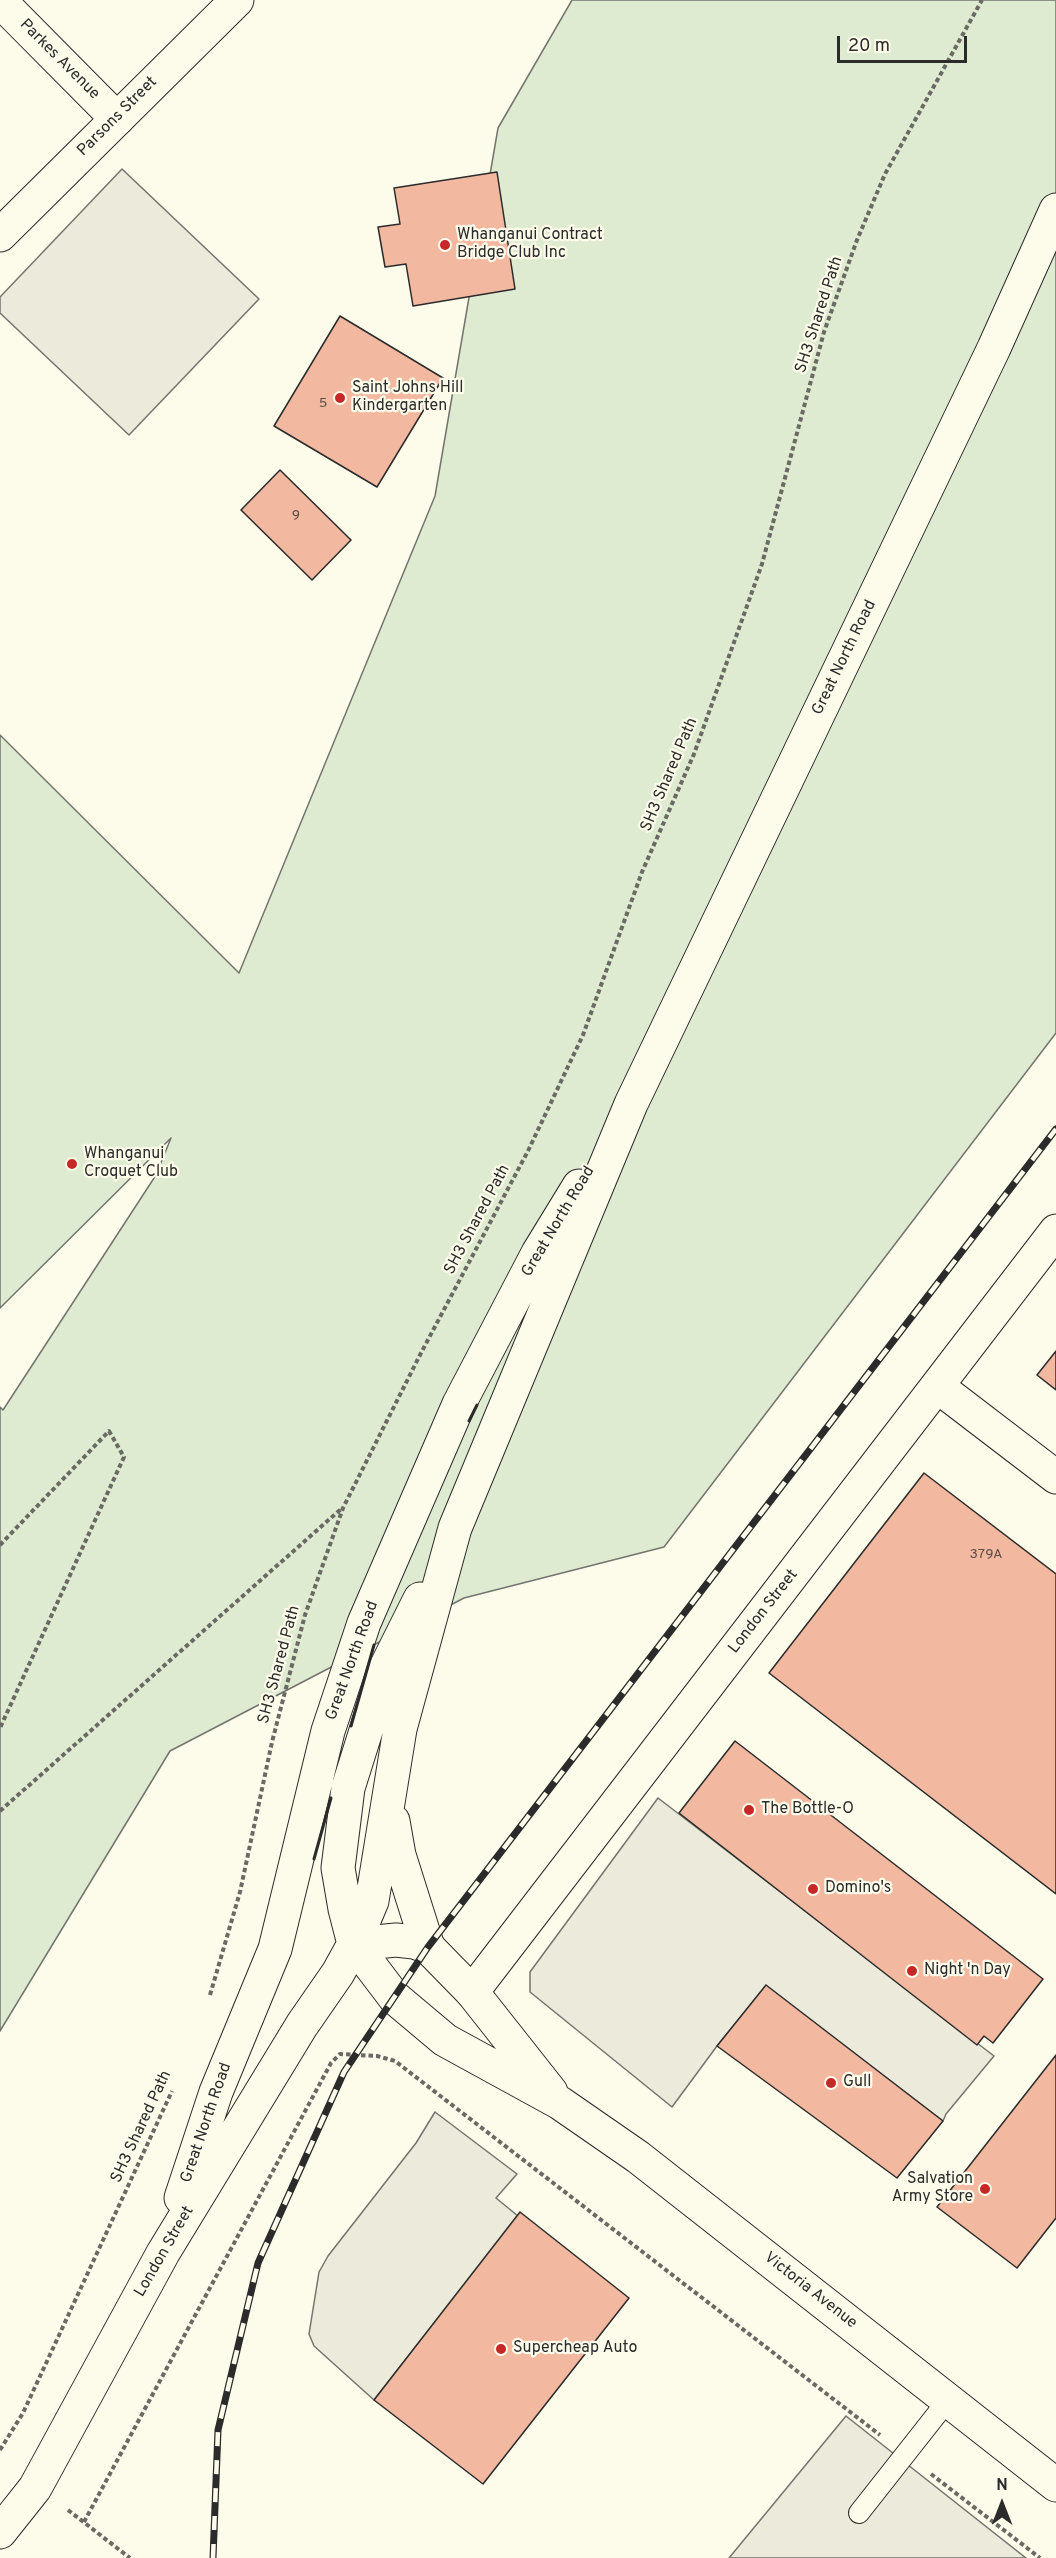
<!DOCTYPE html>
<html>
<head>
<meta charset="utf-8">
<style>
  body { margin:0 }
  #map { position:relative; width:1056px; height:2558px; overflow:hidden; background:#fdfbea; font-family:Overpass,sans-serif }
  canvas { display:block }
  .north { position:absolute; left:972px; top:2474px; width:60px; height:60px; -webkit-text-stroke:4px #fdfbea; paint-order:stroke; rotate:0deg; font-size:16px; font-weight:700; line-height:24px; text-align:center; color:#2b2b2b }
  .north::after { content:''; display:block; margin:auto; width:21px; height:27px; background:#2b2b2b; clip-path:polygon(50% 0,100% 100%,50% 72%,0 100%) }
  .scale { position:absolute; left:837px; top:36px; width:130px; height:27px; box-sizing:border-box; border:3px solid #2b2b2b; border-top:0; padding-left:8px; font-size:18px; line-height:21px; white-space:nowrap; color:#2b2b2b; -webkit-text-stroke:4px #fdfbea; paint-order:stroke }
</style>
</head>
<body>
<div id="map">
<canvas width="1056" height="2558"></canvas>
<div class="north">N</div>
<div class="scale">20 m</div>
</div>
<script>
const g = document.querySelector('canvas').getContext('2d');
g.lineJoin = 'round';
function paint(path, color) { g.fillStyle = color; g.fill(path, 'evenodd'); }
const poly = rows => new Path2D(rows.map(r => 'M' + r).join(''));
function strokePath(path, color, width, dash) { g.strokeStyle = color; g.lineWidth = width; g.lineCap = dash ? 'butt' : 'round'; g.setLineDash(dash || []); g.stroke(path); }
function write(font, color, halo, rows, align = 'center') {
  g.font = font + ' Overpass,sans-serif'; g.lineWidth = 4.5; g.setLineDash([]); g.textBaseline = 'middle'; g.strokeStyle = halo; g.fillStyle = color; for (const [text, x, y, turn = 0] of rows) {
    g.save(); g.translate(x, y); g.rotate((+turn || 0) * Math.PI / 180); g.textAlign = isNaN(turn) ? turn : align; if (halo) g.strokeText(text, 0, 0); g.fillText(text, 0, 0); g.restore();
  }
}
const green = poly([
  [572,0,1056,0,1056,1033,664,1547,464,1598,170,1751,0,2031,0,1407,3,1410,156,1175,171,1138,0,1308,0,735,239,973,435,496,498,128,572,0]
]);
paint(green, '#deebd1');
strokePath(green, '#74746e', 1.5);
const parking = poly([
  [122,169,259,299,129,435,0,313,0,297,122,169],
  [658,1798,994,2056,946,2114,943,2121,766,1986,717,2046,672,2107,530,1992,530,1972,658,1798],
  [435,2112,517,2174,496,2198,518,2216,374,2400,314,2346,309,2334,319,2272,328,2256,416,2143,435,2112],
  [846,2416,1026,2558,729,2558,846,2416]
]);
paint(parking, '#eceadb');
strokePath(parking, '#74746e', 1.5);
const building = poly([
  [497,172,515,289,413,306,406,264,385,267,378,227,400,224,394,188,497,172],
  [340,316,443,378,377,487,274,426,340,316],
  [280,470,351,540,312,580,241,510,280,470],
  [1056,1351,1056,1390,1037,1375,1056,1351],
  [924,1473,1056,1574,1056,1894,769,1673,924,1473],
  [735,1741,1043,1979,993,2043,984,2036,977,2045,679,1813,735,1741],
  [766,1985,943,2121,897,2178,717,2046,766,1985],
  [1056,2055,1056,2218,1017,2268,937,2207,1056,2055],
  [520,2212,629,2298,483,2484,374,2400,520,2212]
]);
paint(building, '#f2b8a0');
strokePath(building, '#2b2b2b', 1.5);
const service = poly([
  [859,2513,948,2400]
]);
const minor = poly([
  [0,1,117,119],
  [937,1386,1056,1477],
  [472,1992,1056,1231]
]);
const tertiary = poly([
  [0,235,237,0]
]);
const secondary = poly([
  [354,1944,395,1998,445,2040,560,2103,638,2157,1056,2485],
  [354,1944,396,1940,414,1942,428,1947,472,1992,551,2092]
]);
const trunk = poly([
  [393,1821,399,1855,428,1947],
  [354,1944,345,1909,338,1868,348,1788,386,1667,420,1599],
  [181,2198,216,2092,275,1949,328,1731,364,1623,459,1404,538,1253,579,1186],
  [0,2532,35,2488,163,2253,302,2025,338,1973,354,1944,372,1901,400,1729,455,1528,631,1104,994,348,1056,210]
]);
strokePath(service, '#2b2b2b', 22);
strokePath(minor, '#2b2b2b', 35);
strokePath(tertiary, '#2b2b2b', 35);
strokePath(secondary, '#2b2b2b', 35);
strokePath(trunk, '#2b2b2b', 35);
strokePath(poly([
  [0,1545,109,1431,124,1457,0,1728],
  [0,1811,341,1509],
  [210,1995,240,1892,272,1742,305,1615,343,1508,422,1351,528,1151,583,1035,642,872,694,754,762,564,824,332,857,240,885,174,982,0],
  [0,2450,23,2413,172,2091],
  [931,2474,1040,2558],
  [68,2510,130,2558],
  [84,2522,331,2063,340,2054,377,2056,395,2061,880,2435]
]), '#6a6964', 4, [4.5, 3]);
strokePath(service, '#fdfbea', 20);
strokePath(minor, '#fdfbea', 33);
strokePath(tertiary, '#fdfbea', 33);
strokePath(secondary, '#fdfbea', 33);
strokePath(trunk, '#fdfbea', 33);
const rail = poly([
  [213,2558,218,2430,258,2263,344,2072,428,1947,1056,1129]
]);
strokePath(rail, '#2b2b2b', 7);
strokePath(rail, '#fdfbea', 4.5, [14]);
strokePath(poly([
  [469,1421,477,1405],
  [351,1726,374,1645],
  [314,1859,331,1798]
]), '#2b2b2b', 3);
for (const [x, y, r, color] of [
  [445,245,6,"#c62828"],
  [340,398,6,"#c62828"],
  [72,1164,6,"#c62828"],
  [749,1810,6,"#c62828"],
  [813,1889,6,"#c62828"],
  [912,1971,6,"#c62828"],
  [831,2083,6,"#c62828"],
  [985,2189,6,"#c62828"],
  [501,2349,6,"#c62828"]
]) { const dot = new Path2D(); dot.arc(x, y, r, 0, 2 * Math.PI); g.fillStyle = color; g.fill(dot); strokePath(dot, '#fdfbea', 2); }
write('14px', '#5d4e48', null, [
  ["5",323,404],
  ["9",296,516],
  ["379A",986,1555]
]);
write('16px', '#2b2b2b', '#fdfbea', [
  ["Parkes Avenue",59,60,45],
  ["Parsons Street",118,117,-45],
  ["SH3 Shared Path",820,315,-72],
  ["Great North Road",845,658,-64],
  ["SH3 Shared Path",670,775,-67],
  ["SH3 Shared Path",478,1220,-62],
  ["Great North Road",559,1222,-59],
  ["London Street",764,1612,-52],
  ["Great North Road",353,1661,-70],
  ["SH3 Shared Path",280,1665,-75],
  ["Great North Road",207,2123,-71],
  ["SH3 Shared Path",142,2127,-65],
  ["London Street",165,2252,-60],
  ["Victoria Avenue",810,2291,38]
]);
write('16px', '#2b2b2b', '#fdfbea', [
  ["Whanganui Contract",457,236],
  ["Bridge Club Inc",457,254],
  ["Saint Johns Hill",352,389],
  ["Kindergarten",352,407],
  ["Whanganui",84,1155],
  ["Croquet Club",84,1173],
  ["The Bottle-O",761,1810],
  ["Domino's",825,1889],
  ["Night 'n Day",924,1971],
  ["Gull",843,2083],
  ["Salvation",973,2180,"right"],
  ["Army Store",973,2198,"right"],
  ["Supercheap Auto",513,2349]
], 'left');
</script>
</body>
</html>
